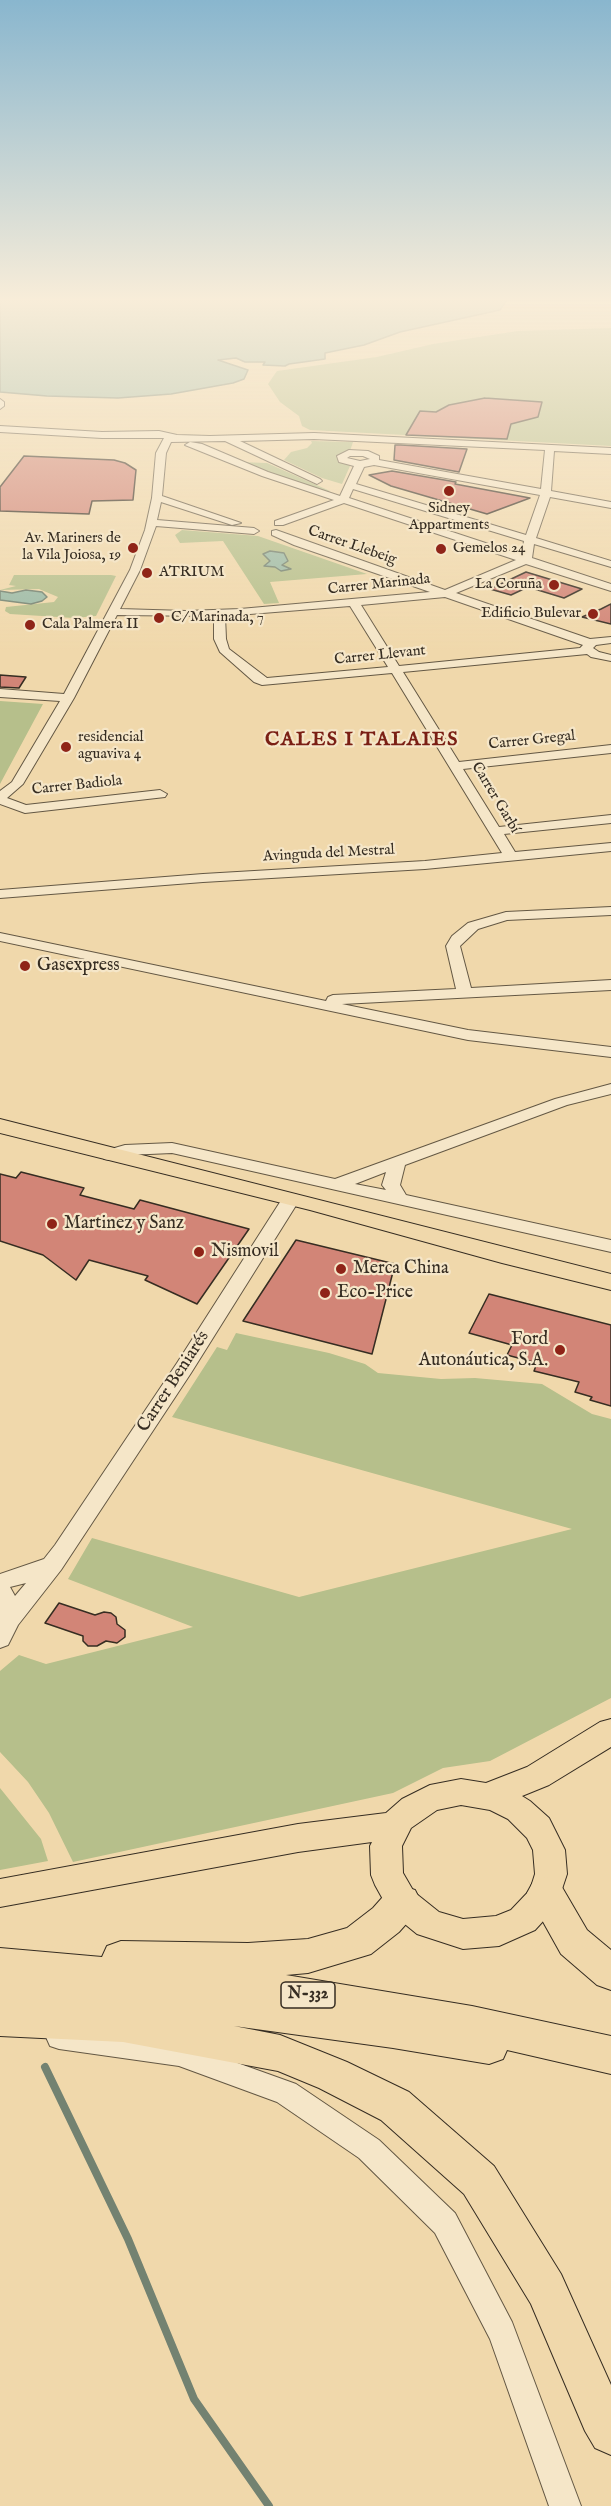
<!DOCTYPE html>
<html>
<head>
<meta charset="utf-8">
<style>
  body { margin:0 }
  canvas { display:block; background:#f0d8ab }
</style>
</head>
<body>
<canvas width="611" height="2506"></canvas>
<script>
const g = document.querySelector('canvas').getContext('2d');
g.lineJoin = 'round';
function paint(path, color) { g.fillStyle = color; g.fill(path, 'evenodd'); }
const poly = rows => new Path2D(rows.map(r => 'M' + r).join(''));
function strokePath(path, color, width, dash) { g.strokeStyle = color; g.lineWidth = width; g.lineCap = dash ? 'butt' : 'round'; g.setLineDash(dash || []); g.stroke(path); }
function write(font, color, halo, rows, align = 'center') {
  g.font = font + ' "IM FELL English",serif'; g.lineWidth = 4.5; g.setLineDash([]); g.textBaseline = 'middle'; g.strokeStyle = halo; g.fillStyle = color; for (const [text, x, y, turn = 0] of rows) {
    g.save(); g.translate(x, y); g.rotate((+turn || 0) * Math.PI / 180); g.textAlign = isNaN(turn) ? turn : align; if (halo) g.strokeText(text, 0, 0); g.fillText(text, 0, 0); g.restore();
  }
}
paint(poly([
  [611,328,611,446,310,430,302,426,299,416,280,402,268,384,277,371,377,357,433,344,518,331],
  [311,441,353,442,350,451,341,453,337,458,350,466,342,484,322,478,284,460,291,452,307,448,312,443],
  [240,462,267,463,330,491,322,492],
  [182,530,258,536,367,574,270,582,279,603,264,604,223,541,180,543,175,535],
  [14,575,111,575,116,576,96,616,74,618,10,614,5,611,6,607,54,602,58,597,39,589,0,590,16,586,9,585],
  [0,701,43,704,0,784],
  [236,1333,329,1353,365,1364,378,1373,441,1379,475,1378,542,1384,592,1414,611,1419,611,1698,490,1761,443,1768,393,1793,73,1862,49,1813,28,1782,0,1752,0,1671,19,1655,46,1664,193,1627,68,1579,92,1538,299,1597,572,1529,172,1417,217,1347,227,1350],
  [0,1788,41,1839,48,1861,0,1870]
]), '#b6bf8b');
const water = poly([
  [0,301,506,301,500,310,400,332,364,345,325,353,325,359,289,364,285,366,263,365,265,362,245,362,236,358,218,360,248,370,244,379,233,383,171,394,118,398,47,396,0,392,0,301],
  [270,551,284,553,288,561,282,565,291,569,281,571,275,567,264,566,270,561,263,554,270,551],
  [26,590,42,592,47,597,42,601,31,604,0,600,0,591,12,593,26,590]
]);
paint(water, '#9bbaa6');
strokePath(water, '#738271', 1.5);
strokePath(poly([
  [45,2067,128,2239,194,2399,269,2506]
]), '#738271', 8);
const building = poly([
  [485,398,542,402,538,417,511,424,507,439,406,435,420,411,436,412,449,405,485,398],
  [395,445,401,445,467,449,459,472,394,460,395,445],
  [24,456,114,460,125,463,136,470,133,500,92,501,89,514,0,511,0,487,24,456],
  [392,471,456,482,455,484,530,498,487,514,391,486,369,475,392,471],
  [526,572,582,589,564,598,528,587,511,595,490,589,526,572],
  [611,604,611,624,582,617,601,609,611,604],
  [0,675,26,677,19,688,0,687,0,675],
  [21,1172,84,1188,80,1195,134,1209,140,1200,249,1229,197,1304,145,1280,148,1276,89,1260,76,1280,43,1255,0,1241,0,1174,16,1178,21,1172],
  [296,1240,395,1264,372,1354,243,1321,296,1240],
  [489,1294,611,1325,611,1406,590,1400,592,1397,575,1392,579,1382,534,1371,537,1363,507,1355,512,1345,469,1333,489,1294],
  [59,1603,95,1615,104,1612,111,1613,116,1617,117,1624,125,1630,125,1637,117,1643,106,1641,97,1646,88,1646,83,1641,83,1636,45,1623,59,1603]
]);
paint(building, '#d28577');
strokePath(building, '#362d22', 1.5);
const minor = poly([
  [0,399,4,402,4,406,0,409,0,399],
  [0,426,102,432,159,431,177,435,210,436,314,433,611,448,611,454,554,451,551,491,611,502,611,508,550,497,536,538,611,561,611,567,534,544,532,558,611,584,611,591,526,564,456,593,590,639,611,637,611,643,596,645,593,648,599,652,611,655,611,661,591,657,587,654,403,672,459,762,611,745,611,753,463,769,499,827,611,815,611,823,504,834,515,852,611,843,611,851,425,869,203,882,0,898,0,890,203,874,425,861,502,853,392,673,262,685,254,682,220,652,214,639,214,616,117,615,74,698,23,784,7,798,26,805,160,790,167,794,165,797,25,813,0,804,0,791,12,782,60,701,0,697,0,689,64,694,130,570,145,530,152,498,156,453,164,438,102,438,0,432,0,426],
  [314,439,545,450,541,489,379,460,379,456,368,451,349,450,337,456,339,462,354,466,340,496,268,472,202,444,190,442,185,445,262,476,334,500,275,521,275,525,283,525,344,503,516,560,445,590,276,530,272,531,272,535,294,545,430,592,240,609,186,611,120,609,140,570,156,526,254,534,259,531,254,528,157,520,161,502,232,525,241,523,162,496,166,453,171,442,225,441,317,484,322,481,320,479,240,441,314,439],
  [350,456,363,456,370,459,360,461,347,458,350,456],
  [374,465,540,495,526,535,356,484,364,467,374,465],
  [353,489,524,541,522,555,349,498,353,489],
  [445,597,583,645,580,648,399,666,361,605,445,597],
  [350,606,388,667,267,678,229,649,226,639,225,616,350,606],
  [611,907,611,915,507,920,478,929,460,946,471,988,611,980,611,990,342,1004,468,1030,611,1047,611,1057,468,1040,0,941,0,933,326,1001,328,997,333,995,456,989,446,946,452,936,468,923,506,912,611,907],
  [611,1084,611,1094,567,1105,405,1165,400,1185,406,1195,611,1240,611,1252,172,1153,127,1155,110,1160,104,1159,102,1155,104,1151,125,1145,172,1143,335,1179,555,1099,611,1084],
  [386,1172,382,1185,386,1190,355,1184,386,1172],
  [291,1194,297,1195,300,1199,191,1373,61,1570,18,1625,8,1645,0,1648,0,1574,44,1559,55,1545,177,1363,282,1199,285,1195,291,1194],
  [26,1583,15,1596,10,1587,26,1583],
  [59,2025,179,2042,296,2084,379,2140,455,2213,512,2322,581,2506,549,2506,490,2339,435,2233,359,2158,277,2102,179,2066,59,2049,50,2046,46,2037,50,2028,59,2025]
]);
const major = poly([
  [0,1119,611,1274,611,1290,502,1263,310,1210,0,1133,0,1119],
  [611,1719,611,1747,549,1785,522,1796,530,1801,549,1818,565,1850,567,1874,556,1907,535,1930,499,1946,463,1949,417,1934,390,1912,375,1885,371,1875,370,1846,372,1842,298,1852,0,1907,0,1879,298,1824,386,1813,402,1799,430,1785,461,1779,486,1783,527,1767,600,1722,611,1719],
  [461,1805,490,1810,508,1819,527,1838,533,1850,535,1874,530,1890,511,1910,496,1916,463,1919,439,1912,414,1892,403,1873,402,1846,411,1828,437,1810,461,1805]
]);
const highway = poly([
  [546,1877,559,1882,587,1930,611,1950,611,1990,597,1985,561,1954,527,1893,533,1882,546,1877],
  [402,1886,415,1890,421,1902,415,1914,399,1932,371,1954,308,1973,286,1975,472,2006,611,2036,611,2074,507,2050,503,2059,489,2064,393,2048,234,2026,280,2035,347,2062,409,2092,494,2166,561,2274,611,2385,611,2455,595,2448,585,2431,531,2304,464,2194,381,2120,319,2088,278,2071,123,2042,0,2036,0,1948,102,1957,107,1946,121,1941,248,1943,308,1939,347,1928,373,1908,389,1890,402,1886]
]);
strokePath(minor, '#645844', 2);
strokePath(major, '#362d22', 2);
strokePath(highway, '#362d22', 2);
paint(minor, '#f5e6c8');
paint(major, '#f0d8ab');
paint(highway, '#f0d8ab');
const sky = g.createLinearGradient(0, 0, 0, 652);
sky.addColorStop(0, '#89b6ce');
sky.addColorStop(0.46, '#f8edd9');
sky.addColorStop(1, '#f8edd900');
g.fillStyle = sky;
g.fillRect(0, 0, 611, 652);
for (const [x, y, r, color] of [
  [449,491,6,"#8f2418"],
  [133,548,6,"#8f2418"],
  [441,549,6,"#8f2418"],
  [147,573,6,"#8f2418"],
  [554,585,6,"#8f2418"],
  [593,614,6,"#8f2418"],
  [159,618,6,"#8f2418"],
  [30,625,6,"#8f2418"],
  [66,747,6,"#8f2418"],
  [25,966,6,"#8f2418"],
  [52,1224,6,"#8f2418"],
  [199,1252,6,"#8f2418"],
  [341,1269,6,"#8f2418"],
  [325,1293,6,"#8f2418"],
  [560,1350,6,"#8f2418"]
]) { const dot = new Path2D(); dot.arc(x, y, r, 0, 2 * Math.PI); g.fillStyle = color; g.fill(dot); strokePath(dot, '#f5e6c8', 2); }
write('15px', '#362d22', '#f5e6c8', [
  ["Sidney",449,509,"center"],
  ["Appartments",449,526,"center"],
  ["Av. Mariners de",121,539,"right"],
  ["la Vila Joiosa, 19",121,556,"right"],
  ["Gemelos 24",453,549],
  ["ATRIUM",159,573],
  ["La Coruña",542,585,"right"],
  ["Edificio Bulevar",581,614,"right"],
  ["C/ Marinada, 7",171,618],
  ["Cala Palmera II",42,625],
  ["residencial",78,738],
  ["aguaviva 4",78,755]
], 'left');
write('15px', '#362d22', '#f5e6c8', [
  ["Carrer Llebeig",352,546,19],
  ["Carrer Marinada",379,585,-6],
  ["Carrer Llevant",380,656,-6],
  ["Carrer Gregal",532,741,-6],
  ["Carrer Badiola",77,786,-6],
  ["Carrer Garbí",495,798,59],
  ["Avinguda del Mestral",329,854,-3]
]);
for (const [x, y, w] of [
  [308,1995,54]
]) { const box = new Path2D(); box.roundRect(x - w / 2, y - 13, w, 26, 4.5); g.fillStyle = '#f5e6c8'; g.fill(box); strokePath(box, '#362d22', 1.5); }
write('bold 16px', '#362d22', null, [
  ["N-332",308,1995]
]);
write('18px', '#362d22', '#f5e6c8', [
  ["Gasexpress",37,966],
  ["Martinez y Sanz",64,1224],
  ["Nismovil",211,1252],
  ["Merca China",353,1269],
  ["Eco-Price",337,1293],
  ["Ford",548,1340,"right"],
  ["Autonáutica, S.A.",548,1361,"right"]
], 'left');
write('18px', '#362d22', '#f5e6c8', [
  ["Carrer Beniarés",174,1382,-57]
]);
g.letterSpacing = '1.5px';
write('bold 20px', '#7a1f14', '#f5e6c8', [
  ["CALES I TALAIES",362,741]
]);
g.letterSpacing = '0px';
</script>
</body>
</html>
